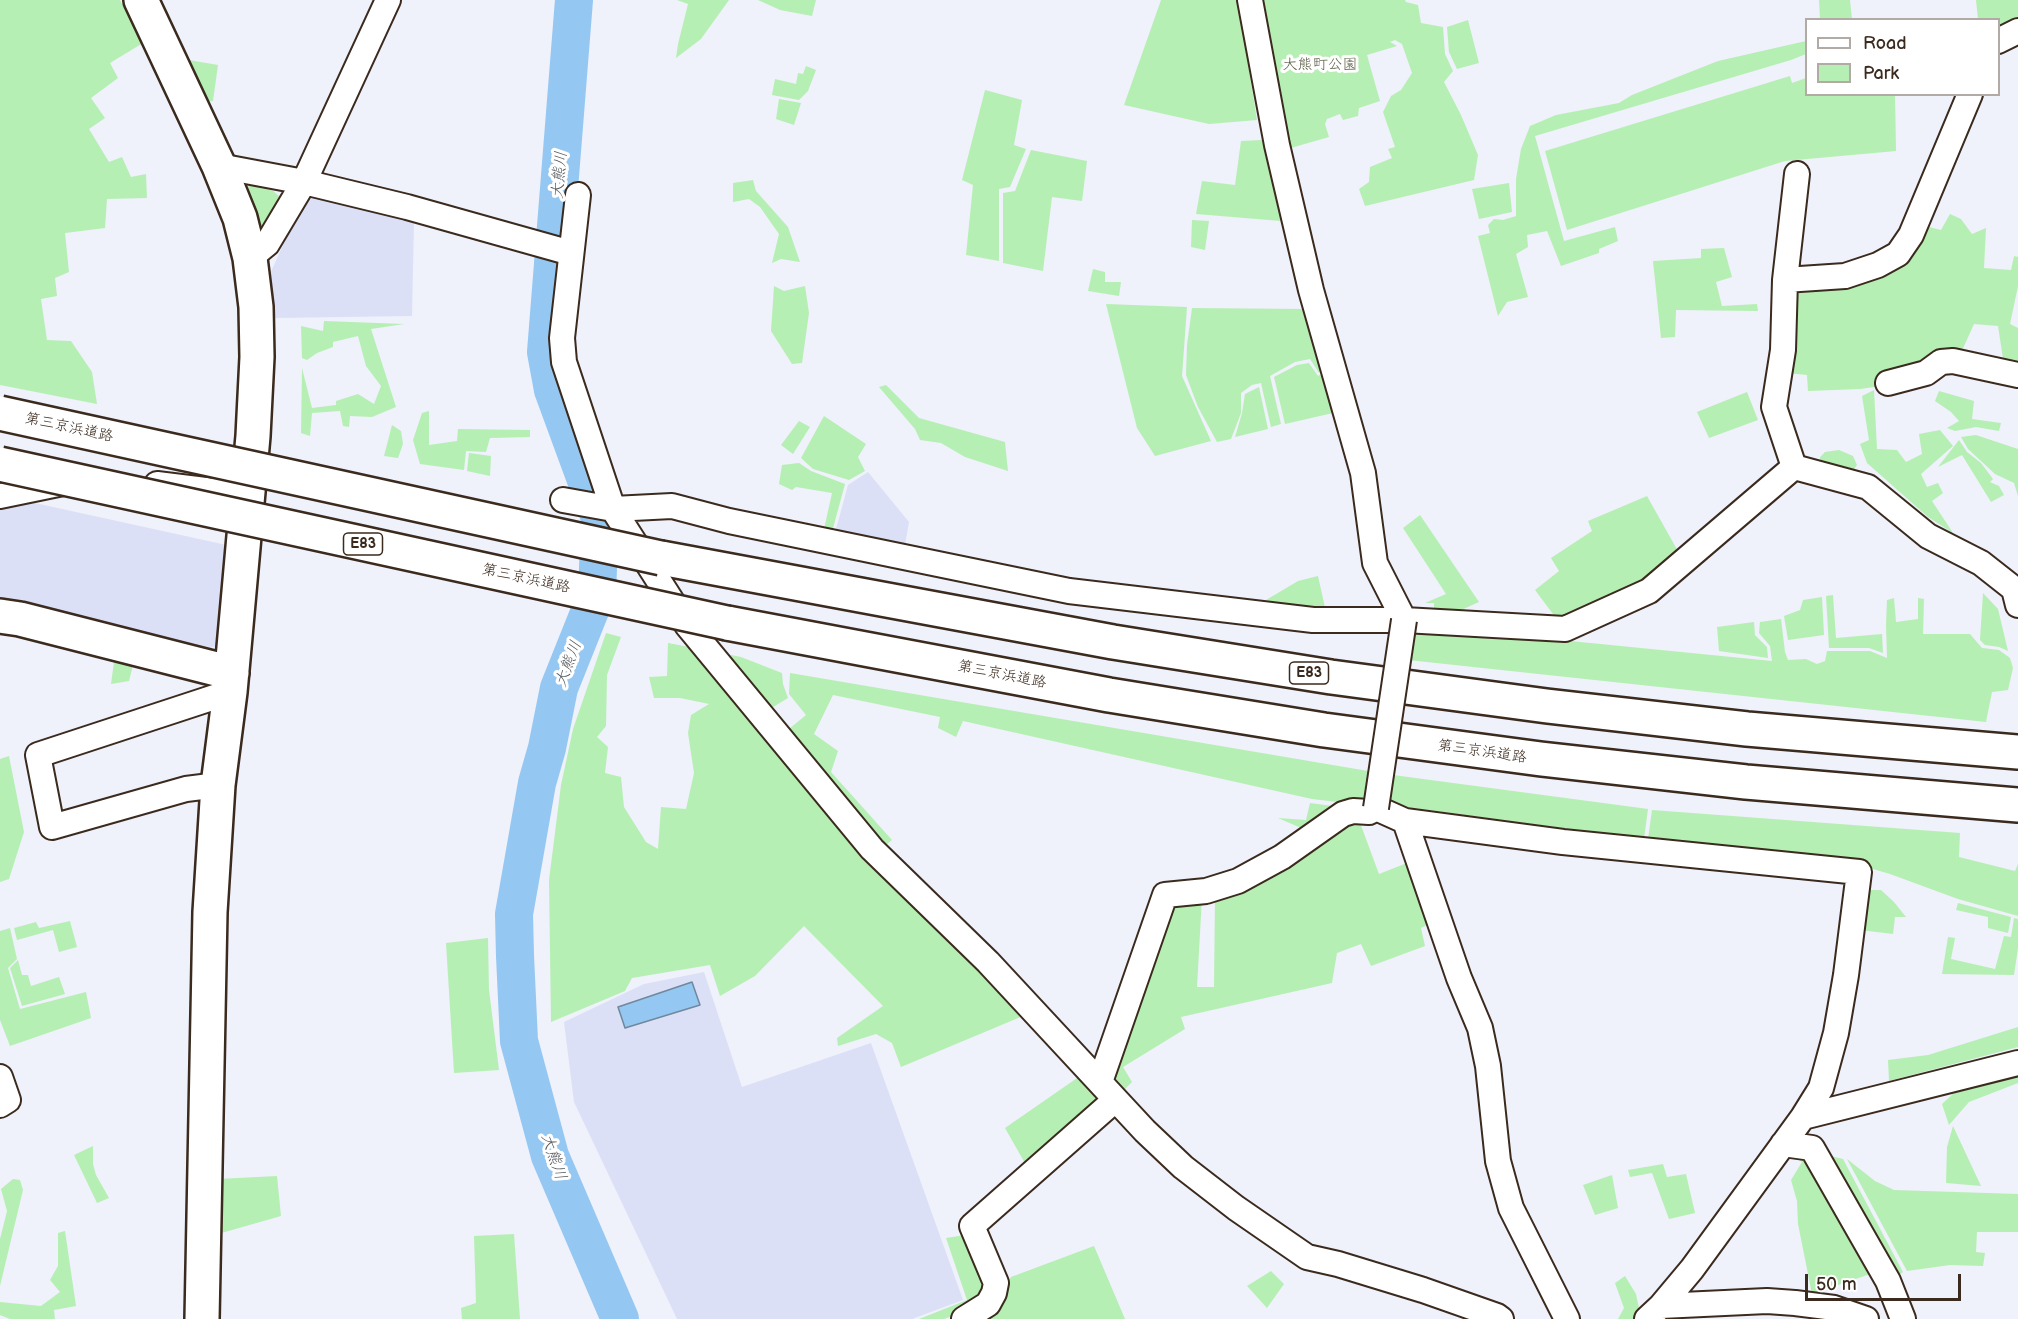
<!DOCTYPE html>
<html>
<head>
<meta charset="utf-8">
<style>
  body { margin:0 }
  #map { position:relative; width:2018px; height:1319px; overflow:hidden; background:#eff1fb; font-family:"Balsamiq Sans",sans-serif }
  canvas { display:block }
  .legend { position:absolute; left:1805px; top:18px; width:195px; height:78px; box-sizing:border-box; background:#fff; border:2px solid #b1aaa5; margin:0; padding:8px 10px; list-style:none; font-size:18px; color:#3b2a1e }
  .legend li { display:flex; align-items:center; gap:12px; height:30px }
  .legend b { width:30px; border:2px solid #b1aaa5 }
  .scale { position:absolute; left:1805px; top:1274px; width:156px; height:27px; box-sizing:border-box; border:3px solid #3b2a1e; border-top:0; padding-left:8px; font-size:18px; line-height:21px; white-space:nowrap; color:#3b2a1e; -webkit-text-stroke:4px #fff; paint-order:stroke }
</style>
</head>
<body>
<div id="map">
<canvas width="2018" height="1319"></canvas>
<ul class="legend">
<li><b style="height:8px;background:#fff"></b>Road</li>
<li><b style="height:16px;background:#b6efb3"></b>Park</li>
</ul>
<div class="scale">50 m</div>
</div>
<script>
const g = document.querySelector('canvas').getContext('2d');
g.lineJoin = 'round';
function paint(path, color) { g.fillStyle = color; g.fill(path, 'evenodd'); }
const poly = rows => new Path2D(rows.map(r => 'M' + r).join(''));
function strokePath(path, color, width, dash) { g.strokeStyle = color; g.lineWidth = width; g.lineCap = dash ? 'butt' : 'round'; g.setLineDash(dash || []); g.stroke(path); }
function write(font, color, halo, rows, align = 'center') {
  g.font = font + ' "Balsamiq Sans","Klee One",sans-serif'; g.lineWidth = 6; g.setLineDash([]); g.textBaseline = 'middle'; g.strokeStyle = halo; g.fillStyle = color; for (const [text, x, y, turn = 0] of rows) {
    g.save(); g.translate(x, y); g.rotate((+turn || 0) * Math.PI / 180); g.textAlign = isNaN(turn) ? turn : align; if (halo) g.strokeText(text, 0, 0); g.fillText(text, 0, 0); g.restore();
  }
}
paint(poly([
  [309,187,414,220,412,316,274,318,270,274],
  [868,472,909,522,905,545,867,541,835,533,848,485],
  [12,498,231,546,218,645,208,649,0,603,0,505],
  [704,972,742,1087,871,1043,963,1300,912,1319,677,1319,574,1102,564,1022,644,984]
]), '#dce0f6');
paint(poly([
  [0,0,120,0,143,43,110,63,118,78,91,98,105,118,89,129,109,162,122,157,131,177,146,174,147,198,107,199,105,228,65,233,69,272,55,278,57,296,41,299,47,340,71,341,92,372,97,404,0,385],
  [677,0,729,0,701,39,676,58,678,44,688,4],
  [758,0,816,0,812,16,780,10],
  [1161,0,1238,0,1257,120,1209,124,1124,105],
  [1256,0,1405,0,1406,2,1418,5,1421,23,1443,27,1445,54,1453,71,1444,82,1461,115,1478,155,1474,180,1365,206,1359,189,1369,182,1370,167,1392,158,1388,149,1395,147,1383,112,1391,96,1401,90,1412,73,1402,44,1395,40,1390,42,1397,46,1367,55,1380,101,1359,108,1358,116,1343,120,1340,114,1327,119,1325,124,1329,137,1284,150],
  [1819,0,1850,0,1852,19,1820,19],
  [1976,0,2018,0,2018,26,1999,34,1998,20,1978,19],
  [1468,20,1479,63,1457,69,1449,52,1447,27],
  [1806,41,1806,54,1791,60,1535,136,1564,241,1615,227,1618,241,1599,249,1599,253,1561,266,1547,231,1527,235,1528,247,1516,254,1528,297,1507,302,1498,316,1478,236,1490,233,1488,225,1494,219,1503,220,1516,216,1516,179,1521,149,1530,126,1556,115,1619,103,1632,95,1718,61],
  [189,60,218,65,213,101,204,102,193,78],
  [806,66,816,70,808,91,799,100,772,95,775,79,796,84,798,73,803,74],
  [1790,76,1792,83,1806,78,1806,94,1895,95,1896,151,1785,161,1567,230,1545,151],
  [985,90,1022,100,1014,145,1026,149,1010,187,999,189,999,261,966,255,973,185,962,180],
  [779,99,801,103,794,125,776,119],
  [1262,140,1281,221,1196,214,1202,181,1235,185,1241,141],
  [1031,150,1087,161,1082,201,1052,197,1043,271,1003,263,1003,193,1015,191],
  [753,180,756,191,788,227,800,262,781,259,772,263,779,234,760,207,749,199,733,202,733,183],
  [1509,183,1512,212,1479,219,1472,189],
  [250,184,273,191,279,196,265,225,257,226,245,192],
  [1950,214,1961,219,1972,234,1986,228,1984,268,2011,270,2014,256,2018,257,2018,286,2010,324,2018,328,2018,369,2004,365,1998,326,1974,324,1960,355,1881,386,1860,389,1808,391,1807,375,1787,373,1794,285,1847,280,1925,226,1941,230],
  [1192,220,1209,221,1205,250,1191,247],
  [1724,248,1732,277,1716,282,1722,306,1757,304,1758,311,1676,310,1675,337,1661,338,1653,261,1701,258,1701,249],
  [1093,269,1105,272,1105,282,1121,282,1119,296,1088,291],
  [774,286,784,291,805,286,809,313,802,363,792,364,771,331],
  [1106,304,1187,307,1182,376,1211,441,1155,456,1137,428],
  [1192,308,1305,309,1323,366,1319,373,1310,359,1295,362,1270,376,1281,424,1271,427,1261,383,1252,385,1241,393,1241,413,1231,439,1217,442,1198,407,1186,375,1187,345],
  [324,321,404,324,371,329,396,407,372,417,350,416,349,427,343,426,340,411,312,413,310,436,301,433,302,368,312,408,336,405,336,401,358,394,374,404,381,386,366,366,358,336,333,342,333,347,317,353,307,360,302,358,301,326,323,331],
  [1309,363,1318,376,1323,373,1333,413,1285,424,1274,377,1297,365],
  [886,385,919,418,1005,442,1008,471,965,457,941,443,920,440,915,429,879,387],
  [1259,387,1268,429,1235,437,1242,413,1245,394],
  [1874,390,1877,449,1897,450,1906,462,1922,454,1919,434,1940,430,1953,446,1921,474,1927,487,1938,483,1943,493,1932,501,1953,533,1928,517,1867,463,1860,444,1869,440,1862,396],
  [1939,391,1974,401,1972,419,2001,423,1999,431,1976,427,1955,431,1947,428,1959,421,1951,412,1935,401],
  [1747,392,1758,420,1709,438,1697,412],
  [429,411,429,445,457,441,458,429,530,430,530,437,490,438,486,452,466,451,464,470,420,464,413,440,422,413],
  [824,416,866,444,858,457,865,471,849,480,813,469,801,458],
  [799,421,810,427,793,454,781,445],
  [392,425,401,431,403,444,398,458,384,456],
  [1976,435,2018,449,2018,496,2014,483,1995,474,1968,449,1961,437],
  [1959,440,1967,452,1981,463,1993,479,1990,482,1999,486,2004,495,1991,502,1962,455,1938,467],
  [1839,450,1853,456,1857,465,1852,472,1821,465,1820,457,1825,452],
  [469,453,491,456,490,476,467,471],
  [799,463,811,471,845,484,832,532,824,529,832,493,796,487,792,490,779,484,782,465],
  [1647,496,1679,553,1644,583,1559,622,1535,590,1559,571,1551,558,1592,531,1588,521],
  [1420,515,1479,602,1459,611,1434,610,1434,603,1425,603,1446,594,1403,528],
  [1318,576,1326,612,1261,603,1298,581],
  [1983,593,1998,609,2008,651,1999,647,1985,645,1980,640],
  [1833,595,1836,638,1882,634,1883,653,1869,648,1829,648,1826,596],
  [1822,597,1824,635,1788,640,1784,616,1800,610,1803,600],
  [1894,598,1896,622,1918,619,1918,598,1924,599,1923,634,1970,634,1982,648,1999,650,2010,658,2013,668,2008,690,1992,692,1986,722,1408,660,1413,631,1560,640,1772,661,1770,646,1759,633,1760,622,1781,619,1785,652,1788,660,1806,659,1817,664,1825,661,1827,651,1870,651,1887,658,1886,625,1887,600],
  [1754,622,1755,635,1767,647,1768,658,1719,651,1717,627],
  [606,633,621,637,607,675,606,726,597,737,608,747,605,773,621,777,624,807,646,842,658,849,661,807,686,809,694,773,688,733,691,715,709,704,680,698,654,698,649,677,667,676,668,643,700,649,859,847,1023,1016,901,1067,892,1043,876,1034,838,1046,837,1038,883,1006,804,926,755,976,720,996,710,965,632,978,625,991,551,1022,549,880,561,785,573,729],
  [716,652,741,657,782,673,783,684,788,698,770,709],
  [114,662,133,665,129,681,111,684],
  [790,673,1368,771,1363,805,1312,799,963,721,956,737,938,728,940,717,833,695,814,734,838,751,831,772,892,840,882,848,789,729,806,715,789,694],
  [9,756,24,832,9,879,0,882,0,759],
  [1393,775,1648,809,1644,839,1391,805],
  [1310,803,1333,806,1329,816,1308,831,1278,818,1306,820],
  [1652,810,1960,833,1959,857,2015,871,2018,864,2018,916,1958,899,1890,874,1856,864,1648,839],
  [1359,820,1379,874,1412,861,1433,922,1421,928,1425,946,1371,966,1361,944,1337,953,1332,983,1181,1017,1185,1029,1123,1067,1132,1082,1119,1095,1106,1081,1167,902,1202,897,1197,987,1214,987,1215,897,1329,831],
  [1865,890,1881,890,1894,902,1906,917,1895,917,1893,934,1860,930],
  [1958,903,2011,917,2008,933,1988,928,1988,917,1956,910],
  [2014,918,2018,919,2018,948,2014,975,1942,974,1948,937,1955,938,1951,959,1995,969,2004,936,2011,937],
  [70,921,77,947,59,952,53,930,17,940,14,928,36,922,39,928],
  [10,928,17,959,8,968,20,1009,86,992,91,1018,10,1046,0,1020,0,931],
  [488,938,489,990,499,1070,454,1073,446,943],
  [18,960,22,975,28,975,31,986,59,977,65,994,22,1006,10,968],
  [2018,1027,2018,1047,1889,1081,1888,1060,1928,1055],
  [2018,1071,2018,1083,1969,1102,1949,1125,1942,1104,1956,1091],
  [1080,1076,1101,1097,1026,1165,1005,1128],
  [1953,1126,1981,1186,1946,1183,1947,1147],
  [93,1146,93,1164,96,1175,109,1198,97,1203,74,1155],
  [1819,1153,1843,1159,1903,1272,1893,1280],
  [1792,1155,1809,1155,1873,1273,1812,1294,1798,1224,1797,1201,1791,1180,1802,1162],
  [1847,1159,1875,1181,1894,1190,2018,1194,2018,1232,1977,1232,1976,1252,1985,1253,1983,1266,1950,1265,1907,1271],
  [1663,1164,1667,1177,1686,1174,1695,1213,1669,1219,1652,1173,1630,1177,1628,1170],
  [1612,1175,1618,1208,1595,1215,1583,1185],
  [277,1176,281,1216,218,1234,218,1179],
  [13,1179,20,1180,23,1190,0,1286,0,1239,7,1211,1,1189],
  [65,1231,76,1306,54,1310,55,1319,10,1319,0,1315,0,1302,41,1306,60,1292,50,1280,58,1266,58,1233],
  [514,1234,520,1319,462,1319,461,1308,476,1303,474,1236],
  [965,1235,988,1278,986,1292,955,1315,944,1319,919,1319,967,1300,946,1238],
  [1094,1246,1125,1319,984,1319,994,1311,1011,1277],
  [1271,1271,1284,1284,1267,1308,1247,1286],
  [1625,1276,1636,1294,1640,1313,1633,1319,1618,1319,1624,1308,1615,1283]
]), '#b6efb3');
const water = poly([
  [692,982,700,1005,625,1028,618,1007,692,982]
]);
paint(water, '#94c7f1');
strokePath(water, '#70889d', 1.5);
strokePath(poly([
  [574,0,546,352,553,390,600,518,597,593,559,688,547,748,537,783,514,914,515,956,519,1041,550,1156,620,1319]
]), '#94c7f1', 38);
const street = poly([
  [1250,0,1277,145,1311,290,1363,473,1375,563,1404,620],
  [1998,41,2018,31],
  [219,166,304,182,407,207,571,253],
  [578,195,562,338,564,362,613,509,672,506,729,521,1069,591,1313,620,1404,620,1565,629,1649,591,1794,467],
  [250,258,267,244,304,182,388,0],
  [1785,280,1797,174],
  [1888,383,1926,373,1941,362,1953,361,2018,375],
  [1794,467,1774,407,1783,350,1785,280,1845,276,1878,265,1898,254,1911,235,1970,94],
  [1794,467,1868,487,1928,536,1981,563,2014,589,2018,605],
  [157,484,246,495],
  [0,496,68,482],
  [563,500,613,509,687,625,872,849,988,962,1145,1131,1183,1167,1236,1208,1307,1257,1338,1264,1423,1290,1497,1316,1501,1319],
  [218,785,186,789,52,827,38,755,230,692],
  [1405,821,1563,842,1859,872,1846,975,1836,1033,1821,1088,1803,1117],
  [0,1077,8,1100,0,1105],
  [1100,1082,1165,895,1206,891,1238,881,1282,857,1343,814,1353,811,1369,812,1376,808,1405,821,1459,978,1480,1028,1488,1066,1498,1161,1511,1208,1567,1319],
  [1783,1144,1812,1148,1888,1281,1903,1319],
  [1661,1306,1767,1301,1795,1303,1834,1308,1866,1319],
  [964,1319,988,1304,994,1293,996,1283,972,1226,1115,1100],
  [1647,1319,1661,1306,1692,1269,1803,1117,2018,1063]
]);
const secondary = poly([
  [141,0,219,166,240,218,250,258,256,307,257,357,253,436,230,692,218,785,210,912,202,1319],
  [0,616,20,619,232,673]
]);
const highway = poly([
  [661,558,1113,642,1331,677,1547,706,1747,729,2018,752],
  [727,623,1109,695,1324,730,1541,759,1746,782,2018,805]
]);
strokePath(street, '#3b2a1e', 28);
strokePath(secondary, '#3b2a1e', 38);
strokePath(highway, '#3b2a1e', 38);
strokePath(street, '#fff', 24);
strokePath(secondary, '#fff', 33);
strokePath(highway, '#fff', 33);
const streetBridge = poly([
  [1376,808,1404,620]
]);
const highwayBridge = poly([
  [0,413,661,558],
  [0,464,727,623]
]);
strokePath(streetBridge, '#3b2a1e', 28, []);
strokePath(highwayBridge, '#3b2a1e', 38, []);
strokePath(streetBridge, '#fff', 24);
strokePath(highwayBridge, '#fff', 33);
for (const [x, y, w] of [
  [363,544,39],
  [1309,673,39]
]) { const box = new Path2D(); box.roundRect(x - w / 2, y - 11, w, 22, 4.5); g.fillStyle = '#fff'; g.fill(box); strokePath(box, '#3b2a1e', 1.5); }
write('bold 14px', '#3b2a1e', null, [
  ["E83",363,544],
  ["E83",1309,673]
]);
write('15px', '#5a5b43', '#fff', [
  ["大熊町公園",1320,65]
]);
write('15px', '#3b2a1e', '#fff', [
  ["第三京浜道路",69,428,12],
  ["第三京浜道路",526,579,12],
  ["第三京浜道路",1002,675,11],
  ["第三京浜道路",1482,752,8]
]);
write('italic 16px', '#56595d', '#fff', [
  ["大熊川",560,175,-85],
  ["大熊川",569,664,-69],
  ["大熊川",553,1157,71]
]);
</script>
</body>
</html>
